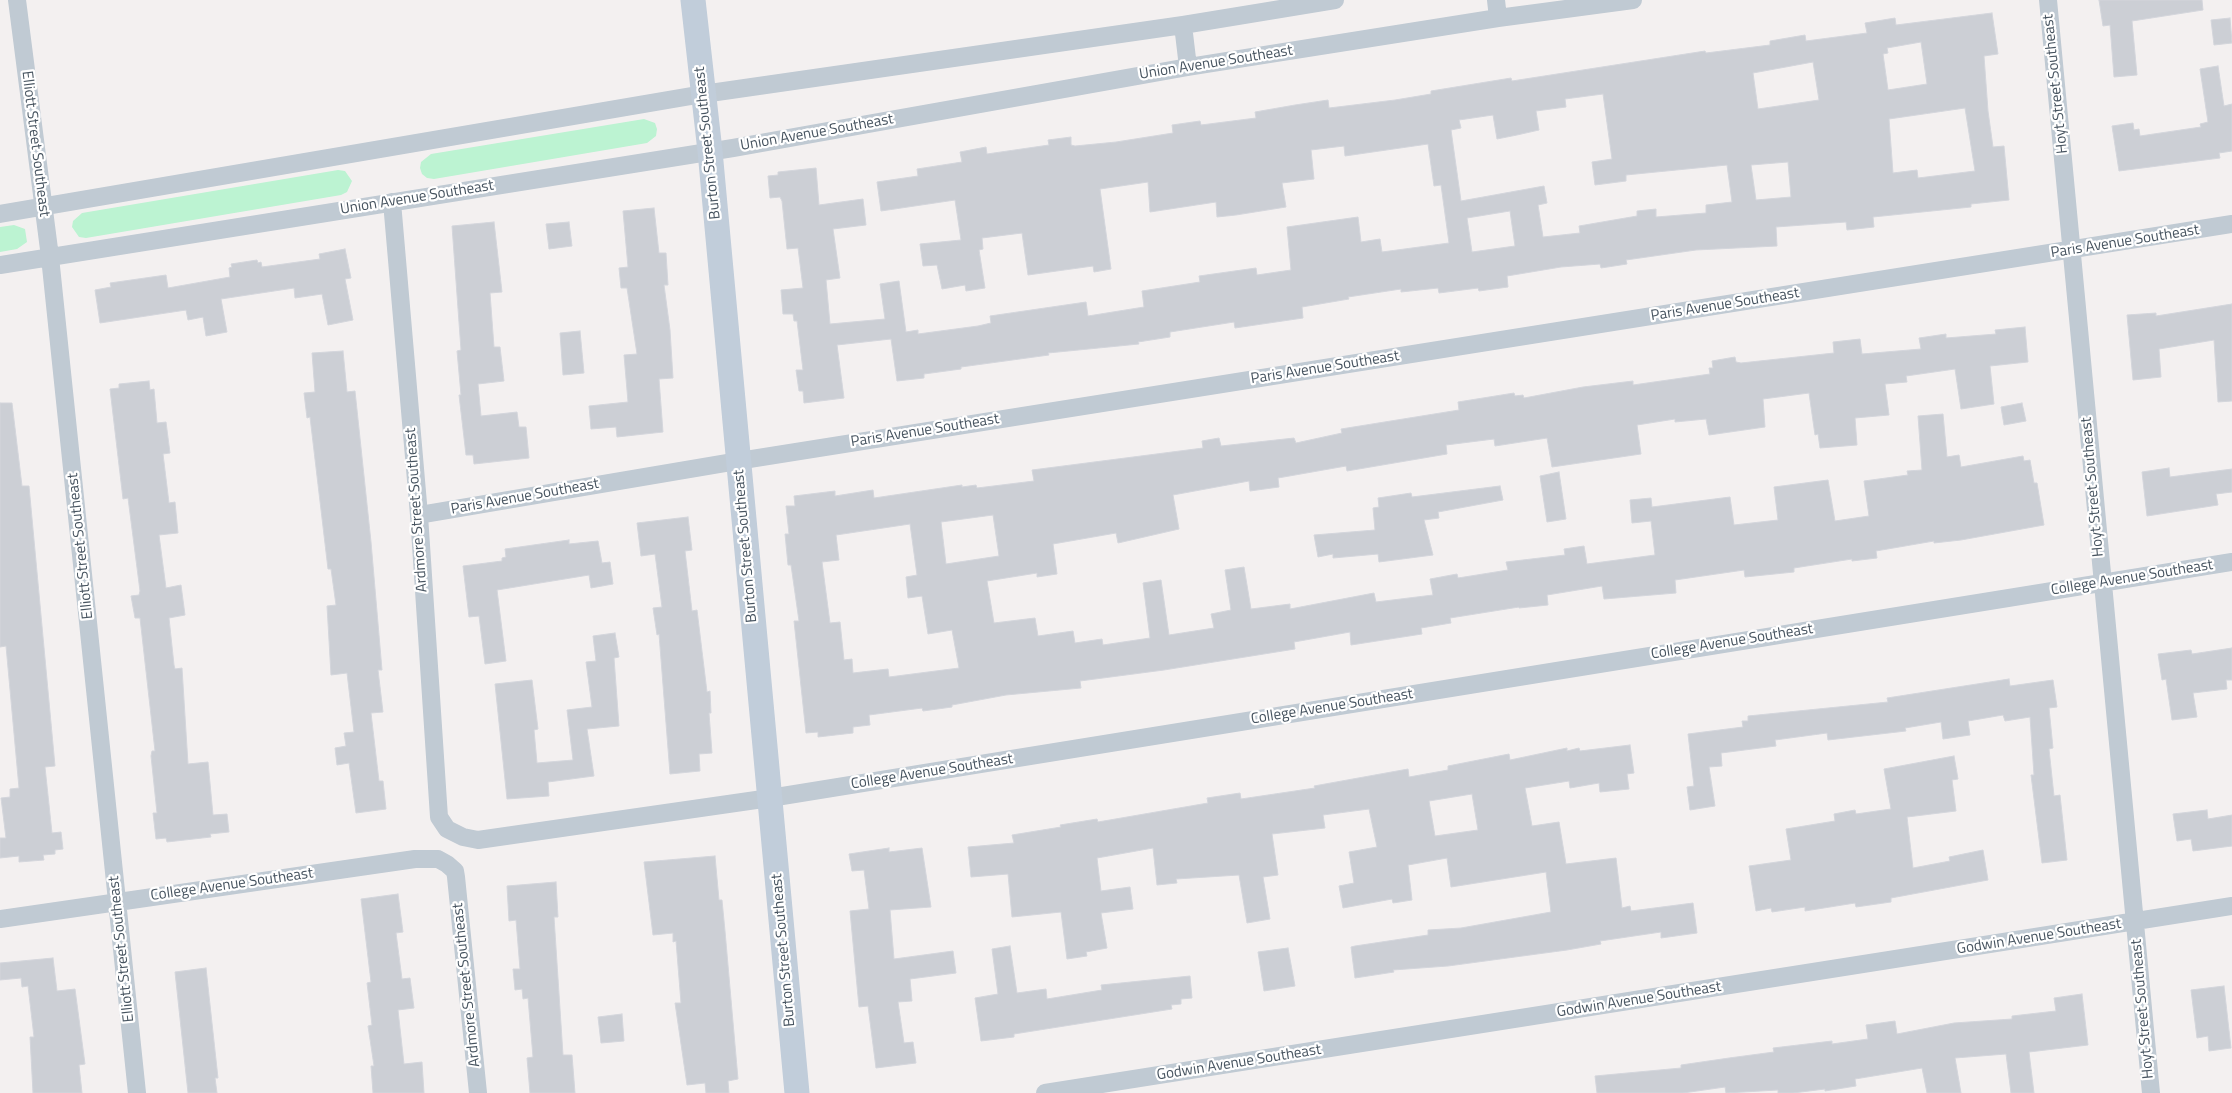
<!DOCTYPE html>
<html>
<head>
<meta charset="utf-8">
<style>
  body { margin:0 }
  canvas { display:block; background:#f3f0f0 }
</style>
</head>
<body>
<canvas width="2232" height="1093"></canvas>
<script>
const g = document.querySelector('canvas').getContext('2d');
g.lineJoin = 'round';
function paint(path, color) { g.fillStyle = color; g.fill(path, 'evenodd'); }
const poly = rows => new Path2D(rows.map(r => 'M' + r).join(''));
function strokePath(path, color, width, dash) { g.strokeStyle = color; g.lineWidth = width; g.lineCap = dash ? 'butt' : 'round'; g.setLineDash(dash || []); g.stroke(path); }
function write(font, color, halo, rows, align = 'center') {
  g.font = font + ' "Titillium Web",sans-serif'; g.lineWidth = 4.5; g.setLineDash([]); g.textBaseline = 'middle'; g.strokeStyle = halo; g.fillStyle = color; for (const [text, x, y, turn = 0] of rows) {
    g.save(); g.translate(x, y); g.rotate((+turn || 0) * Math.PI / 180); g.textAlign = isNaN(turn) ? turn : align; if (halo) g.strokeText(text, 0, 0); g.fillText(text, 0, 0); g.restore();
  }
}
paint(poly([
  [644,119,655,123,657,129,656,136,647,143,434,179,427,178,422,174,420,168,421,162,431,154],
  [338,170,345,171,352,181,347,192,341,195,86,238,79,237,72,227,73,221,82,213],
  [14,225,25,229,27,242,17,249,0,252,0,227]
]), '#bcf3d2');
const building = poly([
  [2099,0,2202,0,2203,10,2132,21,2137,75,2114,77,2110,25,2103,26,2099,0],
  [1992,13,1998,54,1984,56,1988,111,1993,147,2004,146,2009,200,1971,204,1971,207,1873,217,1874,227,1847,230,1846,222,1776,227,1777,246,1696,250,1626,260,1627,264,1601,268,1600,264,1561,267,1507,276,1508,287,1479,291,1478,288,1439,293,1438,288,1401,292,1401,289,1348,297,1349,299,1302,307,1303,318,1235,328,1234,322,1170,332,1170,337,1138,342,1139,344,1048,353,1049,355,961,367,961,369,924,374,924,378,897,381,891,339,837,345,844,398,804,403,803,391,799,391,796,370,803,370,797,321,794,321,793,314,783,314,781,290,803,288,798,248,787,249,782,201,780,197,770,198,768,176,778,175,778,172,816,168,819,205,863,199,866,225,833,229,840,278,826,280,830,324,885,319,880,284,899,281,906,332,918,330,918,334,978,326,991,323,990,316,1086,302,1088,316,1144,307,1142,291,1200,282,1199,276,1256,268,1257,275,1291,270,1287,227,1358,217,1361,242,1380,239,1382,252,1449,243,1441,185,1434,186,1428,144,1345,156,1344,146,1311,150,1314,179,1282,183,1286,207,1236,215,1217,217,1216,202,1150,212,1148,182,1100,189,1111,269,1094,272,1093,266,1028,275,1022,233,982,238,983,249,979,250,985,288,966,291,965,285,942,289,937,265,923,266,920,244,961,240,955,200,881,211,877,182,918,176,917,169,962,162,960,152,986,147,987,154,1049,145,1048,140,1071,137,1071,145,1075,146,1116,142,1173,133,1172,125,1200,121,1201,125,1256,118,1255,112,1295,105,1328,100,1329,108,1395,100,1431,94,1431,91,1511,78,1512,81,1705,51,1706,53,1770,45,1770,41,1805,35,1806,41,1867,33,1865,23,1895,18,1896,25,1992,13],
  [1921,42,1927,84,1888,90,1883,54,1888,53,1887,48,1921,42],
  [1813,62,1819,100,1758,109,1753,73,1813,62],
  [1603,94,1612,159,1592,162,1595,185,1626,181,1626,175,1727,165,1732,202,1706,205,1706,213,1656,217,1656,209,1637,211,1637,216,1579,226,1580,233,1543,237,1538,205,1547,203,1544,186,1461,201,1451,130,1461,128,1459,120,1493,115,1497,139,1517,135,1539,130,1536,111,1566,107,1565,99,1603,94],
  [1965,108,1975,171,1918,178,1917,170,1893,173,1889,119,1965,108],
  [1788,162,1791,197,1756,200,1751,165,1788,162],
  [1510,211,1515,246,1472,252,1467,218,1510,211],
  [2230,18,2232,43,2214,45,2211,20,2230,18],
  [2218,66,2224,106,2232,104,2232,151,2219,153,2220,158,2119,171,2112,126,2133,123,2134,130,2139,129,2140,136,2201,127,2200,124,2208,122,2200,69,2218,66],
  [654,208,659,253,666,253,668,285,664,285,670,330,673,378,659,379,663,432,617,437,616,427,591,429,589,406,628,402,624,355,637,354,627,288,621,288,619,268,628,267,623,211,654,208],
  [494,222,502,292,490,293,494,347,500,347,504,381,478,384,481,416,517,412,519,427,526,427,529,458,474,464,473,455,466,455,459,395,461,395,457,351,461,350,452,226,494,222],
  [569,222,572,246,549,249,546,224,569,222],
  [345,249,351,278,345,279,353,320,328,325,322,294,295,298,294,288,221,299,227,332,206,336,203,317,188,320,186,310,100,323,95,290,111,287,110,283,166,275,168,288,230,277,229,268,232,267,231,264,257,260,258,263,261,262,262,267,320,259,319,254,345,249],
  [2232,304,2232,401,2218,402,2214,340,2159,349,2161,377,2133,380,2127,315,2156,313,2156,316,2232,304],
  [2025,327,2028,362,1990,366,1994,404,1961,409,1955,369,1906,376,1907,382,1885,384,1889,415,1855,418,1857,445,1820,448,1818,434,1815,435,1809,393,1763,399,1765,427,1709,435,1706,419,1675,422,1675,419,1637,425,1641,454,1552,467,1547,438,1495,446,1494,439,1446,445,1447,454,1347,471,1346,466,1278,478,1279,487,1250,491,1249,481,1173,495,1179,529,1118,543,1116,533,1053,544,1057,574,1037,577,1037,573,987,581,994,623,1035,618,1038,636,1073,631,1075,643,1102,639,1103,645,1150,638,1143,583,1161,580,1169,635,1214,628,1211,614,1231,610,1225,570,1244,567,1251,609,1290,604,1290,609,1374,593,1376,602,1433,595,1430,579,1457,574,1458,578,1508,570,1506,562,1565,555,1564,549,1584,546,1587,564,1655,555,1651,521,1632,523,1630,500,1651,498,1652,507,1730,497,1734,525,1778,520,1774,487,1828,480,1835,521,1869,516,1864,481,1908,475,1907,471,1922,470,1918,416,1943,414,1947,457,1959,455,1961,467,2023,456,2024,461,2030,460,2034,483,2037,483,2044,525,1961,540,1934,543,1934,541,1876,551,1877,558,1852,561,1852,559,1794,568,1794,572,1745,577,1744,570,1675,580,1676,593,1604,599,1602,586,1547,595,1548,605,1519,608,1519,607,1450,618,1451,623,1421,628,1422,634,1351,645,1350,632,1294,642,1295,649,1164,670,1080,681,1081,688,1006,695,952,705,952,707,923,711,922,708,869,715,870,725,853,727,853,733,818,737,818,732,806,733,794,621,799,621,791,565,788,565,785,534,789,534,786,506,795,506,794,496,835,491,835,496,873,490,874,498,962,485,962,487,976,485,977,488,1034,481,1032,470,1203,448,1202,441,1219,438,1221,446,1294,438,1296,443,1342,433,1341,429,1459,410,1458,402,1514,393,1515,396,1523,395,1524,398,1583,387,1633,381,1633,385,1710,374,1709,368,1713,368,1712,361,1735,357,1736,362,1741,363,1834,353,1833,342,1860,339,1862,354,1921,349,1919,338,1946,334,1946,338,1996,334,1995,330,2025,327],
  [993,515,999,556,946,564,941,522,993,515],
  [910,524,917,575,906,577,908,598,922,596,928,634,952,630,959,668,889,677,888,669,853,673,852,659,844,660,840,622,830,623,822,562,839,560,836,535,910,524],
  [580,331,584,373,563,375,560,333,580,331],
  [343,351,347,392,355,391,371,542,382,670,378,670,383,712,371,713,379,781,383,781,386,809,356,813,349,763,337,765,335,748,346,746,344,733,354,732,347,673,331,675,327,606,336,605,331,569,328,569,310,417,307,418,304,393,315,392,312,353,343,351],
  [149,381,150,390,154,389,157,423,166,422,170,453,163,454,169,503,175,502,178,533,159,535,166,588,181,585,185,615,169,618,174,665,175,669,182,668,188,764,208,762,213,815,227,814,229,832,210,834,211,837,167,842,166,838,156,839,153,813,157,813,151,756,152,751,155,751,140,618,135,618,131,596,139,595,140,591,128,498,123,499,110,389,119,388,119,384,149,381],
  [0,403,12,403,22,486,29,486,55,766,45,767,52,833,61,832,63,849,55,850,55,854,43,855,44,860,19,862,19,856,0,858,0,838,6,838,1,798,10,797,10,789,19,788,6,646,0,647,0,403],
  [2022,403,2026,421,2004,425,2001,407,2022,403],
  [2169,468,2170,477,2232,469,2232,492,2216,494,2218,505,2147,516,2142,472,2169,468],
  [1559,472,1566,519,1547,522,1540,476,1559,472],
  [1500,486,1503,500,1438,512,1439,518,1424,520,1433,555,1379,562,1378,554,1333,558,1333,554,1318,557,1314,535,1375,530,1373,508,1379,507,1378,498,1411,493,1412,497,1500,486],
  [688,517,692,550,685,551,692,611,697,610,707,692,710,691,711,713,709,713,712,753,699,754,700,771,670,774,659,634,657,635,653,608,662,607,655,554,641,556,637,523,688,517],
  [569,540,569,544,598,541,602,563,610,562,613,584,591,588,589,575,497,590,506,661,485,664,479,616,469,617,463,566,502,561,502,558,506,557,505,549,569,540],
  [615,633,619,657,614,658,619,726,587,729,594,776,548,782,549,796,507,799,495,684,532,680,538,729,534,730,537,763,573,760,567,710,592,707,586,662,596,661,593,636,615,633],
  [2232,648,2232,680,2226,680,2227,689,2193,693,2197,717,2172,720,2166,679,2162,680,2158,654,2191,650,2192,654,2232,648],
  [2009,679,2010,686,2053,680,2057,707,2049,708,2053,748,2049,749,2054,796,2060,795,2067,860,2042,863,2031,775,2034,775,2030,717,2005,721,2003,715,1968,721,1970,735,1943,739,1941,722,1905,728,1906,731,1828,740,1827,733,1775,740,1776,746,1721,753,1722,766,1709,767,1715,806,1690,810,1687,787,1694,786,1688,734,1743,727,1742,721,1748,721,1748,716,1888,702,1887,698,2009,679],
  [1630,745,1634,773,1627,774,1629,789,1600,792,1599,783,1570,788,1569,781,1525,788,1532,826,1559,822,1566,864,1616,858,1622,908,1630,906,1631,911,1693,903,1697,933,1661,938,1661,932,1600,941,1601,944,1567,950,1448,966,1393,970,1394,972,1355,978,1351,947,1355,946,1428,935,1428,930,1461,928,1551,912,1546,872,1451,887,1447,858,1408,865,1412,900,1393,903,1392,899,1343,908,1339,886,1354,883,1349,852,1377,847,1369,809,1323,815,1325,828,1272,834,1278,875,1263,877,1270,919,1247,923,1239,875,1176,879,1177,883,1157,885,1153,848,1097,858,1101,891,1130,887,1133,909,1101,913,1107,948,1086,952,1087,956,1067,959,1061,912,1012,917,1008,874,971,877,968,847,1014,843,1012,835,1061,827,1060,825,1097,819,1098,822,1208,803,1207,798,1240,793,1241,799,1315,788,1314,786,1408,769,1409,777,1448,770,1448,766,1509,754,1510,760,1567,748,1567,751,1579,748,1580,751,1630,745],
  [1472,794,1478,830,1435,836,1429,801,1472,794],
  [1954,756,1958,779,1952,780,1956,811,1907,817,1913,868,1950,861,1949,857,1983,850,1988,880,1891,898,1891,902,1856,907,1855,903,1805,911,1805,907,1772,912,1771,908,1756,911,1749,866,1791,860,1786,829,1835,821,1834,814,1855,810,1856,814,1891,809,1884,769,1954,756],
  [2207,810,2208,819,2232,815,2232,846,2193,851,2191,839,2177,841,2173,814,2207,810],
  [889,848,889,852,922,848,931,907,890,910,894,959,953,951,956,973,910,979,912,1001,898,1002,904,1043,913,1042,916,1063,876,1068,868,1006,859,1007,850,911,869,909,864,870,852,871,849,854,889,848],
  [715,856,719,900,722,900,725,931,738,1079,728,1081,729,1093,706,1093,705,1083,687,1085,675,1003,681,1003,676,941,673,942,673,933,653,935,644,862,715,856],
  [556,882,558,917,554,917,563,1055,572,1055,575,1093,530,1093,527,1058,533,1057,528,998,523,999,522,989,515,990,513,969,520,969,516,920,509,921,507,886,556,882],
  [398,894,403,932,396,933,402,979,410,978,414,1008,398,1010,404,1064,422,1062,424,1093,373,1093,371,1066,374,1066,368,1026,372,1025,367,983,371,982,361,899,398,894],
  [1010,946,1017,993,1046,989,1047,999,1102,990,1101,985,1190,976,1192,998,1181,999,1181,1004,1171,1005,1172,1009,1014,1034,1014,1037,981,1041,975,998,998,994,992,949,1010,946],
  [1288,948,1295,986,1264,991,1258,952,1288,948],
  [53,958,57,991,75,989,85,1064,79,1065,82,1093,33,1093,30,1037,34,1037,28,986,22,987,21,978,0,980,0,963,53,958],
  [206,968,218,1078,215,1078,217,1093,188,1093,175,972,206,968],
  [2224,986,2231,1048,2209,1051,2208,1036,2197,1038,2191,990,2224,986],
  [2082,994,2088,1045,2029,1052,2034,1093,2011,1093,2006,1054,1955,1058,1961,1093,1927,1093,1922,1068,1855,1079,1856,1086,1825,1091,1825,1089,1793,1093,1778,1093,1778,1090,1726,1093,1725,1087,1683,1093,1597,1093,1595,1076,1681,1068,1681,1065,1729,1058,1774,1052,1773,1048,1832,1041,1832,1044,1868,1039,1866,1025,1895,1021,1897,1034,1954,1023,2012,1019,2012,1016,2056,1011,2054,998,2082,994],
  [622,1014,624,1041,601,1043,598,1017,622,1014]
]);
paint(building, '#cccfd5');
strokePath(building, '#d4d6dc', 1);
strokePath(poly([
  [17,0,50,257,137,1093],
  [1496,0,1498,18],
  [2048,0,2151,1093],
  [1183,25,1188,67],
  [392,202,419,515,439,817,447,829,463,837,478,840,770,798,2232,562],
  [0,214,703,94,1183,25,1335,0],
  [0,265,733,148,1188,67,1498,18,1633,0],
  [419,515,738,461,2232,224],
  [0,919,415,859,438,859,447,864,455,871,456,877,478,1093],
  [1045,1093,2232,906]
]), '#c0cad3', 18);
strokePath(poly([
  [693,0,710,151,797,1093]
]), '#c1cdda', 25);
write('15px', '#46535f', '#fff', [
  ["Union Avenue Southeast",1216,63,-9],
  ["Hoyt Street Southeast",2056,84,-96],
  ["Union Avenue Southeast",817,133,-10],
  ["Burton Street Southeast",708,143,-96],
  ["Elliott Street Southeast",35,144,83],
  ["Union Avenue Southeast",417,198,-9],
  ["Paris Avenue Southeast",2125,242,-9],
  ["Paris Avenue Southeast",1725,305,-9],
  ["Paris Avenue Southeast",1325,368,-9],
  ["Paris Avenue Southeast",925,431,-9],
  ["Hoyt Street Southeast",2093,487,-95],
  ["Paris Avenue Southeast",525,497,-10],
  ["Ardmore Street Southeast",417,510,-94],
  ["Elliott Street Southeast",81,546,-96],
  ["Burton Street Southeast",746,546,-95],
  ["College Avenue Southeast",2132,578,-9],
  ["College Avenue Southeast",1732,642,-9],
  ["College Avenue Southeast",1332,707,-9],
  ["College Avenue Southeast",932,772,-9],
  ["College Avenue Southeast",232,885,-8],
  ["Godwin Avenue Southeast",2039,937,-9],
  ["Elliott Street Southeast",122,949,-96],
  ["Burton Street Southeast",784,950,-95],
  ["Ardmore Street Southeast",467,985,-96],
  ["Godwin Avenue Southeast",1639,1000,-9],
  ["Hoyt Street Southeast",2143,1009,-95],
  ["Godwin Avenue Southeast",1239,1063,-9]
]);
</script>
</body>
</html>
